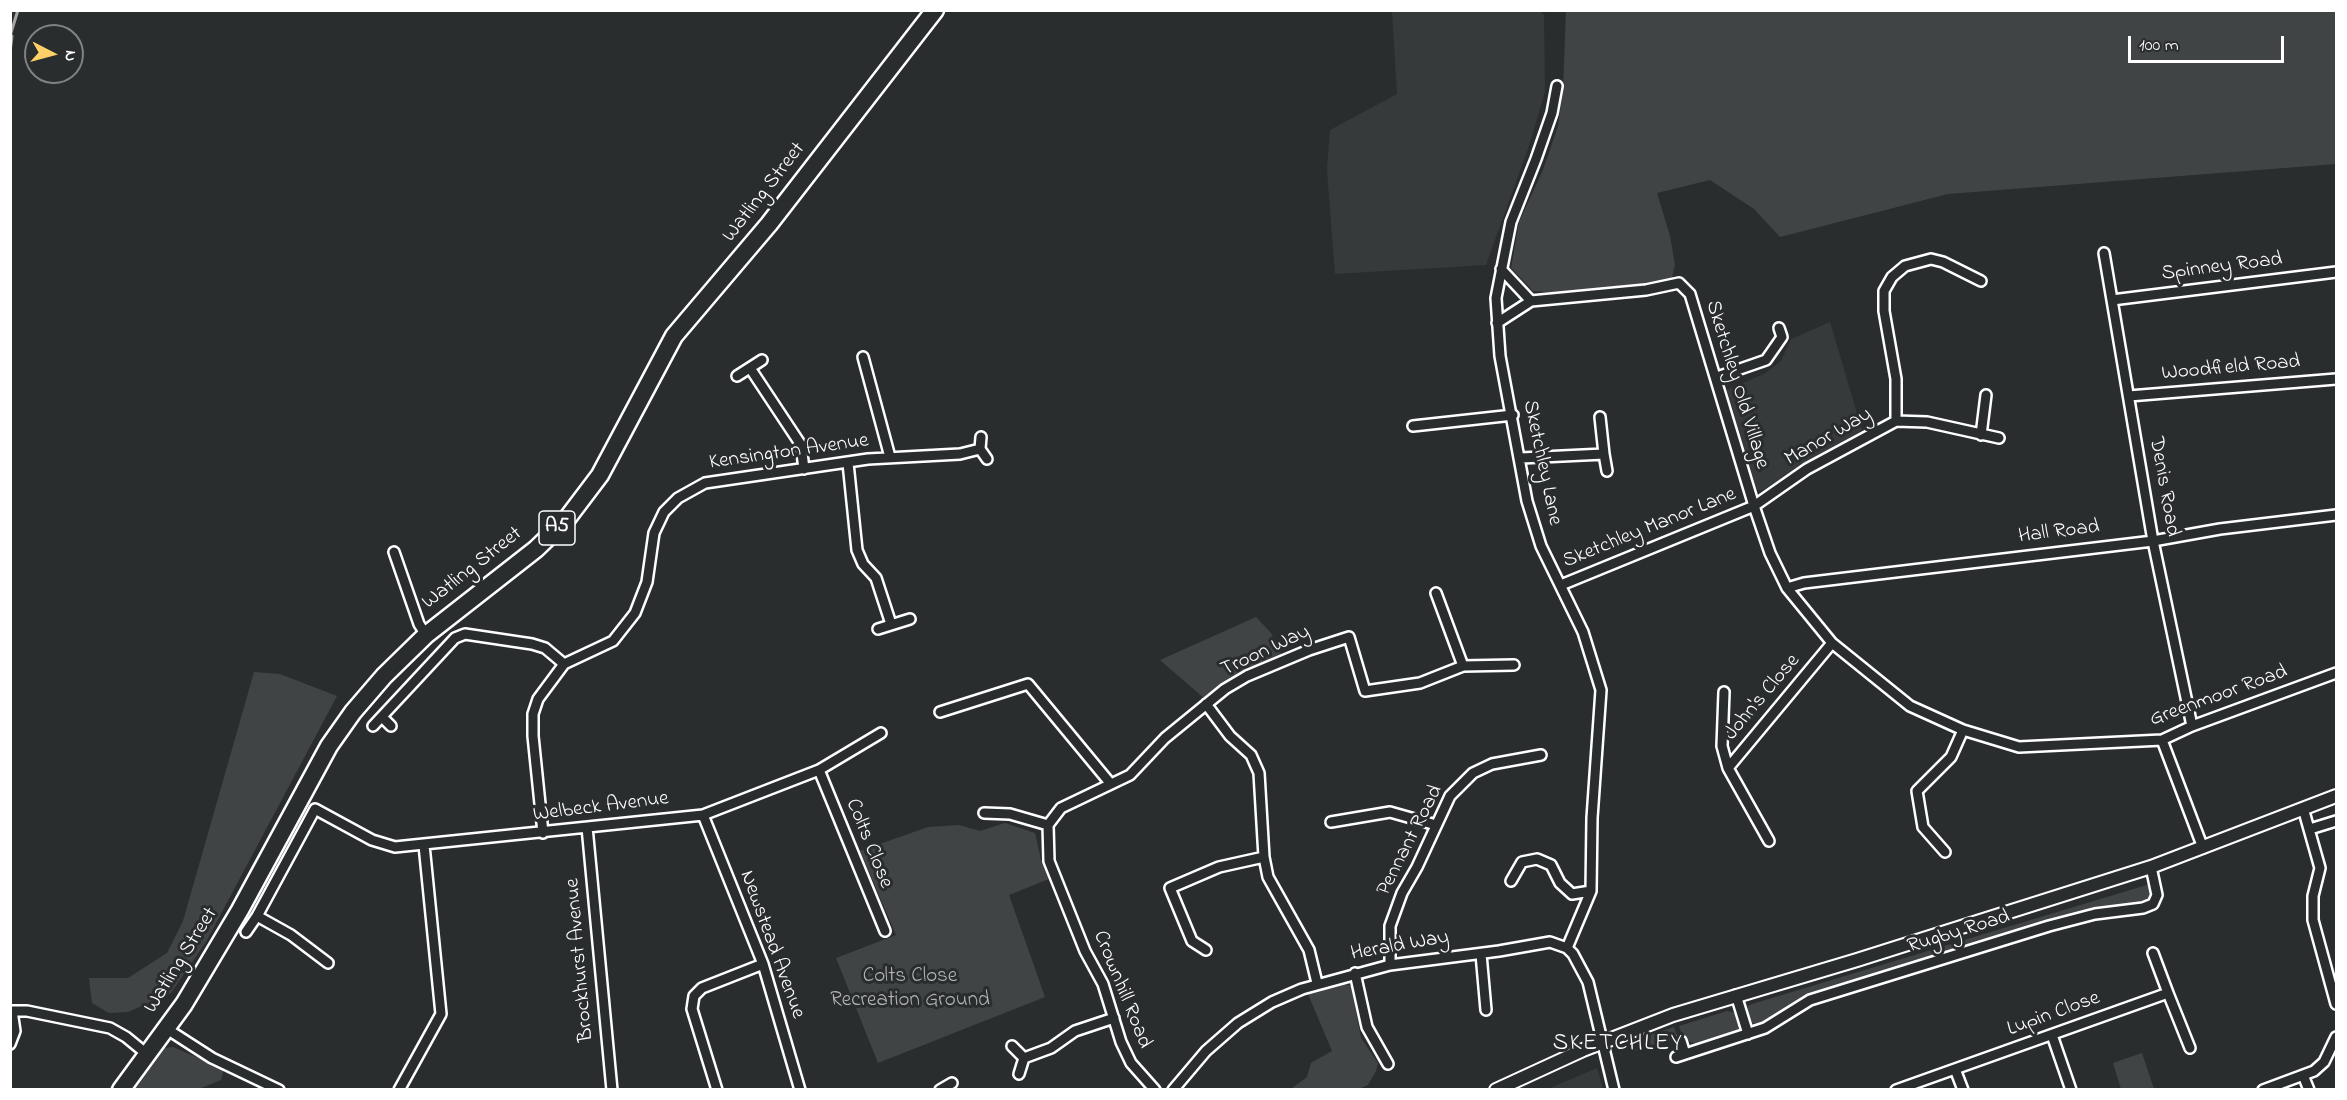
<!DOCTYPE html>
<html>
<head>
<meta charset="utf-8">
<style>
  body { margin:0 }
  #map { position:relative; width:2347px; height:1100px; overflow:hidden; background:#2a2d2e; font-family:"Indie Flower",sans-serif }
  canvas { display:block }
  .frame { position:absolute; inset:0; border:12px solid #fff; pointer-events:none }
  .north { position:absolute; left:24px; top:24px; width:60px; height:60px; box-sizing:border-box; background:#2a2d2e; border:2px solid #7f8182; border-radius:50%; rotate:96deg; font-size:16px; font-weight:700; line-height:24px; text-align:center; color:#fff }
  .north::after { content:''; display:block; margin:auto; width:21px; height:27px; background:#ffd166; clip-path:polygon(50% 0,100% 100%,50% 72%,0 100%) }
  .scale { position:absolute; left:2128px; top:36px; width:156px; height:27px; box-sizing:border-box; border:3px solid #fff; border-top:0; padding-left:8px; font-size:18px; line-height:21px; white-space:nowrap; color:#fff; -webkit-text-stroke:4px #2a2d2e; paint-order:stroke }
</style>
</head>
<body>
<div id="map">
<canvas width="2347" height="1100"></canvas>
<div class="frame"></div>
<div class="north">N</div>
<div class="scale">100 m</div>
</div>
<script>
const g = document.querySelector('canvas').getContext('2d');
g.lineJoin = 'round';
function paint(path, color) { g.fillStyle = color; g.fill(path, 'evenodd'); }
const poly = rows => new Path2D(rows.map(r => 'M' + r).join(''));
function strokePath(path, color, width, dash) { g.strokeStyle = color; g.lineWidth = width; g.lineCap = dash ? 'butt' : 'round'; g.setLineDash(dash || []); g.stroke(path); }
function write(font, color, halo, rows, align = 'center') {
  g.font = font + ' "Indie Flower",sans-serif'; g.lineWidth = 6; g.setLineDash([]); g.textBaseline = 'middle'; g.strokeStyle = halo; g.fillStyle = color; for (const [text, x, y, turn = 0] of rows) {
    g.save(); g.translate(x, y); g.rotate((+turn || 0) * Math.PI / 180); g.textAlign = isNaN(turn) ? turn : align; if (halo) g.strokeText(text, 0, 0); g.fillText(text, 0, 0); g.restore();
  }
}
paint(poly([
  [1540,11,1544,15,1545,92,1528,149,1486,265,1335,274,1327,170,1330,130,1397,94,1392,11],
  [1830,322,1862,430,1844,445,1761,491,1756,489,1735,438,1724,391,1764,374,1781,361,1791,339],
  [1597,1068,1603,1089,1548,1089]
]), '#373a3b');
paint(poly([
  [1566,11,2336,11,2336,164,1948,194,1780,237,1754,209,1710,180,1657,193,1670,236,1675,265,1672,278,1647,286,1559,293,1533,291,1511,268,1519,222,1543,170,1558,126,1563,89],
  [1256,617,1271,633,1282,656,1239,675,1205,699,1160,660],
  [254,672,280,674,337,696,206,942,171,993,128,1012,109,1013,92,1003,89,978,128,978,167,953,183,921],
  [1005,823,1035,833,1041,860,1049,879,1009,895,1045,997,878,1063,836,958,896,935,860,851,928,827,959,825,980,831],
  [2150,884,2153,897,2148,903,1808,998,1761,1025,1752,1023,1747,1015,1748,1006,1752,1004],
  [1342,983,1351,986,1361,1038,1378,1063,1376,1071,1368,1085,1359,1089,1291,1089,1307,1077,1311,1063,1332,1051,1308,994],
  [1727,1011,1736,1013,1740,1021,1738,1032,1734,1035,1701,1046,1688,1041,1682,1035,1679,1026],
  [1674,1027,1678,1038,1636,1051,1641,1038],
  [173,1047,224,1069,221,1080,199,1089,128,1090,163,1048],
  [2142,1053,2154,1089,2121,1089,2113,1063]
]), '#414445');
strokePath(poly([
  [10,36,18,10],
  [10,52,12,36]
]), '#a6a7a7', 3);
const street = poly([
  [1557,86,1552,113,1536,159,1511,222,1496,298,1500,356,1527,501,1541,546,1583,632,1601,690,1592,818,1591,891,1567,948],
  [2104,253,2153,541,2192,726],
  [1501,269,1531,301,1646,290,1679,283,1690,294,1754,506,1770,553,1787,588,1832,643,1910,706,1963,730,2019,747,2162,740,2192,726,2336,673],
  [2112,300,2336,272],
  [1497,323,1531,301],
  [863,357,890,457],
  [750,368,801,445,804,469],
  [737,376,762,360],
  [1717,377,1766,360,1782,337,1779,328],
  [2129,396,2336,379],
  [1896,421,1896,379,1884,311,1884,291,1892,277,1905,266,1931,259,1943,262,1981,281],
  [1413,426,1513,415],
  [1981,435,1986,395],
  [981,437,980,449,987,459],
  [1604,454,1607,471],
  [1521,458,1604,454,1600,417],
  [848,463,857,550,863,564,876,578,891,624],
  [394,552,419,624,426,635],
  [1561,585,1754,506,1807,469,1896,421,1927,422,1999,438],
  [1787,588,1804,583,2153,541,2220,529,2336,515],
  [878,629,910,619],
  [1463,666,1514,665],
  [1724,692,1722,746,1728,768],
  [1206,704,1230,736,1251,755,1259,773,1264,857,1268,877,1309,950,1317,983],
  [940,712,1028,684,1110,783],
  [382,717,391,726],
  [373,726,455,638,465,634,532,644,545,648,564,664],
  [2162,740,2203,848],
  [819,770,885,931],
  [2303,808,2320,868,2313,896,2313,920,2336,1004],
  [984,813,1010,814,1048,825],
  [703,815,763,964,800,1090],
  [1331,822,1390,812,1436,825],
  [587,827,612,1090],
  [2310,829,2336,821],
  [543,833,533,736,533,714,538,699,564,664,613,641,635,613,647,582,654,533,664,512,678,498,705,483,868,459,960,454,980,449],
  [1769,841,1728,768,1832,643],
  [1945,852,1923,827,1917,791,1951,757,1963,730],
  [1511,881,1522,862,1537,859,1551,865,1560,883,1572,894,1591,891],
  [246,932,257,916],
  [1206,950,1192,941,1170,888,1219,867,1264,857],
  [2153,953,2168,993],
  [1481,954,1486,1010],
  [328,963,291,935,257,916,315,809,372,840,395,847,703,815,819,770,881,733],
  [1390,965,1390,926,1402,893,1417,867,1450,796,1473,773,1492,764,1541,755],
  [1355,973,1367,1027,1388,1064],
  [1736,995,1748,1034],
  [10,1011,27,1011,110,1028,126,1037,148,1055],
  [167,1029,212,1058,279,1090],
  [2052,1035,2071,1090],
  [1681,1041,1685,1054],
  [10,1044,15,1031,12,1011],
  [1012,1046,1024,1058],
  [1676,1057,1765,1028,1810,1000,2049,926,2095,914,2143,908,2153,904,2157,895,2151,867],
  [1955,1069,1963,1090],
  [1019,1074,1024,1058,1051,1048,1075,1031,1114,1018],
  [2303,1075,2309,1090],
  [399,1090,441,1014,424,845],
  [717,1090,692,1009,694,996,702,988,763,964],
  [940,1090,952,1083],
  [1155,1090,1131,1063,1121,1042,1103,984,1085,951,1049,861,1048,825,1061,808,1130,775,1165,738,1225,689,1247,676,1309,650,1349,637,1365,691,1420,683,1463,666,1436,593],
  [1173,1090,1206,1051,1238,1023,1272,1002,1302,989,1390,965,1499,951,1550,942,1567,948,1573,954,1588,982,1614,1090],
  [1896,1090,2168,993,2190,1048],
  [2263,1090,2314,1071,2324,1062,2336,1037]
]);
const secondary = poly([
  [1496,1090,1583,1050,1673,1015,1857,960,2151,867,2336,796]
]);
const highway = poly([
  [121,1090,184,1004,240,910,329,746,353,712,384,676,426,635,536,549,566,520,600,475,674,336,769,224,935,10]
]);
strokePath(street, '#fff', 14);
strokePath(secondary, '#fff', 16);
strokePath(highway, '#fff', 21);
strokePath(street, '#2a2d2e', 9);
strokePath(secondary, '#2a2d2e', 12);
strokePath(highway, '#2a2d2e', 16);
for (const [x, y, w] of [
  [557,528,36]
]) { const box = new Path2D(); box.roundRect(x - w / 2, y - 17, w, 34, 4.5); g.fillStyle = '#2a2d2e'; g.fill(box); strokePath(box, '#fff', 1.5); }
write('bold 20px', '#fff', null, [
  ["A5",557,528]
]);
write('21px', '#fff', '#2a2d2e', [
  ["Watling Street",765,193,-52],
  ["Spinney Road",2222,268,-7],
  ["Woodfield Road",2231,369,-5],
  ["Sketchley Old Village",1736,385,73],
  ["Manor Way",1829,438,-30],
  ["Kensington Avenue",789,453,-8],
  ["Sketchley Lane",1541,463,78],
  ["Denis Road",2163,487,80],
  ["Sketchley Manor Lane",1650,529,-22],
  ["Hall Road",2059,533,-7],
  ["Watling Street",473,569,-38],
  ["Troon Way",1266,652,-25],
  ["Greenmoor Road",2219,697,-20],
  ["John's Close",1763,698,-50],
  ["Welbeck Avenue",601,808,-7],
  ["Pennant Road",1411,841,-63],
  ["Colts Close",868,844,68],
  ["Rugby Road",1959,933,-17],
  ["Newstead Avenue",771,945,70],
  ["Herald Way",1400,947,-10],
  ["Brockhurst Avenue",581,960,-95],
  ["Watling Street",182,961,-58],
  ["Crownhill Road",1121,990,68],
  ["Lupin Close",2054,1015,-20]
]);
write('21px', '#b3b4b5', '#2a2d2e', [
  ["Colts Close",910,978],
  ["Recreation Ground",910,1002]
]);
g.letterSpacing = '1.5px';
write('24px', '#fff', '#2a2d2e', [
  ["SKETCHLEY",1618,1045]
]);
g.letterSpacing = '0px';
</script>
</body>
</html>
